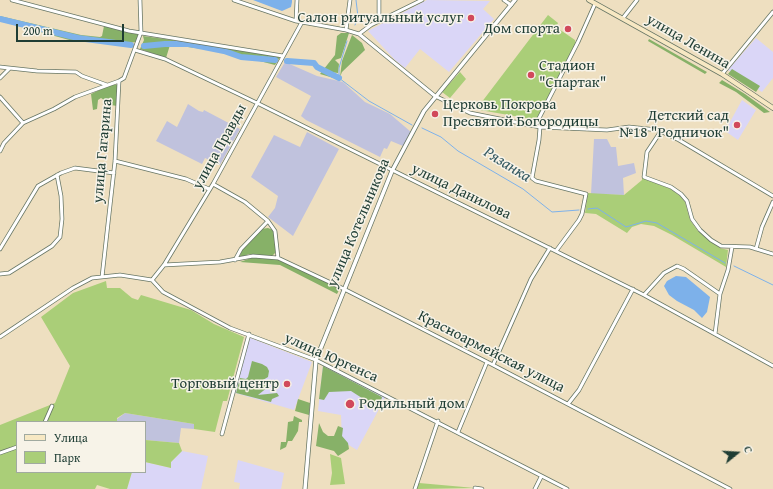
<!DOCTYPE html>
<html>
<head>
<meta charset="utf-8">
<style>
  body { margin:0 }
  #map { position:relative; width:773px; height:489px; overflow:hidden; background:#eedfc0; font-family:"Gentium Book Plus",serif }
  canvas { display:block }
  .legend { position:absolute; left:16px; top:421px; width:130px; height:52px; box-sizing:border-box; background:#f7f3e8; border:1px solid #a1aaa0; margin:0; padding:5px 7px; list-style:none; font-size:12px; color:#1f3d34 }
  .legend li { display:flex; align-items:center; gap:8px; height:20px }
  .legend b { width:20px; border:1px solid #a1aaa0 }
  .north { position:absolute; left:717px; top:433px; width:40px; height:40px; -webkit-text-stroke:3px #f7f3e8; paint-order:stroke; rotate:72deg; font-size:11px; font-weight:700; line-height:16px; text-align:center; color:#1f3d34 }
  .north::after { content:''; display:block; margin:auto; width:14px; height:18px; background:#1f3d34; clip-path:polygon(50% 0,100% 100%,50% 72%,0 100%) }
  .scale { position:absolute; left:16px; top:24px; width:108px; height:18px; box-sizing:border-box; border:2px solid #1f3d34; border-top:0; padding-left:5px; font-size:12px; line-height:14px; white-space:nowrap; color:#1f3d34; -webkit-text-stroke:3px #f7f3e8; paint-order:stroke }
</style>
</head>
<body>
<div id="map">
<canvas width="773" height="489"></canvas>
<ul class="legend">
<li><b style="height:5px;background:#f7e8c3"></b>Улица</li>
<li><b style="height:11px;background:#aace78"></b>Парк</li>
</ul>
<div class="north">С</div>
<div class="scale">200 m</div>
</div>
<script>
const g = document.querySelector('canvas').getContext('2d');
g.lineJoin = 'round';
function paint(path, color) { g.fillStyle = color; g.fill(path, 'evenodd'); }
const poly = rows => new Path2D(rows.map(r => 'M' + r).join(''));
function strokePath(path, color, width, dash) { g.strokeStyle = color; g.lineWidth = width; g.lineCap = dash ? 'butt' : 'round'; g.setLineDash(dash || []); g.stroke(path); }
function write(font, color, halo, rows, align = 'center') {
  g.font = font + ' "Gentium Book Plus",serif'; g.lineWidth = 3; g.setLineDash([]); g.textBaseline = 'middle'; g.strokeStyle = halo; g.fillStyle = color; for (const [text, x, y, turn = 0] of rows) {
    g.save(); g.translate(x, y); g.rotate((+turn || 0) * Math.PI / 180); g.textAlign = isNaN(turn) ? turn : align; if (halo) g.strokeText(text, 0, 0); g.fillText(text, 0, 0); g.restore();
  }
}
paint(poly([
  [427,0,490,1,483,9,494,19,449,72,420,49,405,68,395,60,368,31],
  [756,38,773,52,773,78,762,92,728,70],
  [742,100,756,110,738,140,725,131],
  [248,337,312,362,294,410,235,393],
  [323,365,386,396,357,450,342,441,341,415,318,411],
  [182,451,208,456,201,489,127,489,132,472,145,472,145,462,171,468,171,462],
  [238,460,284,473,281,489,239,489,240,483,234,482]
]), '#dad6f7');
paint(poly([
  [285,62,317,76,343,82,365,102,390,114,411,132,403,146,391,141,387,149,384,148,380,157,306,120,301,116,311,96,276,77],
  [188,104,199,111,203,112,204,110,240,129,220,165,205,158,202,164,156,141,167,121,177,127],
  [307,132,339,149,293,236,268,217,275,208,278,196,251,177,274,135,300,147],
  [594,139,607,139,611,147,616,147,618,166,634,163,636,173,623,178,624,195,591,194],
  [125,413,194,424,194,429,181,428,179,443,145,440,145,422,117,422,117,419]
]), '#c0c2dd');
paint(poly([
  [548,15,558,23,556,27,575,40,576,43,537,120,480,110,478,107],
  [460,72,466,79,450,98,442,92],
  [642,178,671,189,680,196,685,202,690,220,698,231,720,248,728,250,726,267,672,235,654,226,641,224,632,227,627,233,596,214,585,213,588,193,624,195,642,180],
  [106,281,107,288,120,288,132,298,138,300,141,295,191,310,214,324,244,337,227,401,223,401,215,432,194,429,194,424,125,413,117,418,117,422,17,422,17,472,132,472,127,489,110,489,97,485,95,489,0,489,0,425,55,403,70,366,41,317,73,293],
  [145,440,179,443,182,451,171,462,171,468,145,462],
  [330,454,341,458,345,484,330,485,332,473],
  [419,483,475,488,417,489]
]), '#aace78');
paint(poly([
  [0,16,81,35,100,37,102,36,104,26,140,35,136,42,129,43,96,39,88,42,73,41,0,21],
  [341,33,349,33,341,58,335,60,339,64,338,73,330,72,337,79,320,74,335,55,337,36],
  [352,35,362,43,365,50,342,72,340,77,342,61],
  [143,36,194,43,280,57,275,65,205,47,203,49,172,45,170,45,166,58,140,49,144,40],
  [649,39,707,72,705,74,648,41],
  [732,69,760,86,756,92,728,74],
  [722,80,745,94,770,112,764,113,736,92,719,83],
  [112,84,117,85,117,106,111,105,107,108,107,102,101,98,98,100,97,109,93,110,91,94],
  [268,228,273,230,275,233,276,252,271,257,249,254,239,258,242,250,261,229],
  [254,257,279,259,340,288,337,294,280,265,240,262],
  [252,361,262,364,267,367,269,371,268,377,263,380,267,384,268,387,258,395,277,393,279,396,272,399,271,402,236,393,240,378,246,379,248,377],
  [323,366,382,397,380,405,376,407,351,391,329,392,324,400,319,399],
  [298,399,310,403,309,415,295,411],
  [294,416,302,420,302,422,299,422,298,431,292,441,288,441,286,447,280,450,281,442,286,442,288,422,293,421],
  [319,423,323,432,328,436,334,436,338,426,343,428,342,436,348,443,349,449,338,456,334,451,316,446]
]), '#87b168');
paint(poly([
  [253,0,292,0,292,2,291,7,282,11],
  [676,276,686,277,710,297,707,312,702,318,694,310,677,301,669,295,664,286,667,281]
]), '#7db1ea');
strokePath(poly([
  [355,25,358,17,356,0],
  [347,41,339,68,339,78,369,101,412,125],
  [422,128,441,137,458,151,523,189,552,212,579,210],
  [588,209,597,208,626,227,646,221,657,223,725,263],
  [734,266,773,285]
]), '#7db1ea', 1);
strokePath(poly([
  [0,19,78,38,131,45],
  [144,46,165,44,189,44,224,51,241,57,275,60],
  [287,61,314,63,317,67,339,78]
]), '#7db1ea', 6);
const minor = poly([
  [12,0,129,31,283,56],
  [234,0,296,21,346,30,359,34,435,96,470,113,540,127,607,130,629,127,658,130,679,140,773,196],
  [379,0,379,14,382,21],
  [504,0,511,5],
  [623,18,637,0],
  [296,21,297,0],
  [346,30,350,0],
  [359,34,371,25,422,0],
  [135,50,165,59,257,103,644,295,773,366],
  [0,67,37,71,76,72,82,76,107,85],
  [722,74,773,12],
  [0,78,9,69],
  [0,97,23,123],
  [535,126,578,42,595,4],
  [540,127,539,140,532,178,536,181,586,194,582,214,579,220,556,251],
  [661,131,647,152,644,177,671,187,681,194,687,201,692,219,700,230,711,240,721,246,750,247,773,254],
  [0,151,4,143,23,123,54,109,75,97,119,81],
  [115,161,186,179,209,189],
  [213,184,245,202,268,221,275,231,278,258],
  [0,249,38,186,61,173,75,168,114,173],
  [756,249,762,227,773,202],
  [235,260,241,249,268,221],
  [164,265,220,262,253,256,278,258,344,289,493,365,730,489],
  [0,274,9,273,52,246,60,237,62,219,61,196,57,175],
  [102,277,115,161,119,81,124,78,141,32,140,0],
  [152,280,163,292,230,328,316,360,567,489],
  [152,280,164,265,213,184,302,22],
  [644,295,664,273,677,266,684,269,720,294],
  [715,334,720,294,728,270,732,247],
  [0,337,73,288,92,278,120,275,152,280],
  [493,365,531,279,550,248],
  [568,404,579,390,633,289],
  [45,422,52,406],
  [458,432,487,362],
  [222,434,249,334],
  [0,453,17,447],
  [475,488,482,489],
  [415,489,438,421],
  [535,489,541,477]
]);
const tertiary = poly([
  [305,489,316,360,392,171,424,111,515,0]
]);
const secondary = poly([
  [589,0,722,74,773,108]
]);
strokePath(minor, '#677665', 4.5);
strokePath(tertiary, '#677665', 5);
strokePath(secondary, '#677665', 5.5);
strokePath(minor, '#fff', 3);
strokePath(tertiary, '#fff', 3.5);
strokePath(secondary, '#f7e8c3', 4);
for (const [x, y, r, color] of [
  [471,18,4,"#d1495b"],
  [568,29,4,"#d1495b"],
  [531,75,4,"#d1495b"],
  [435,114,4,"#d1495b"],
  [737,125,4,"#d1495b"],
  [287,384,4,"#d1495b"],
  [350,404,5,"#d1495b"]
]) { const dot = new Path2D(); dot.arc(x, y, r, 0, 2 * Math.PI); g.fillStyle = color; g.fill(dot); strokePath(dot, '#f7f3e8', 1.5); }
write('15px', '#1f3d34', '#f7f3e8', [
  ["Салон ритуальный услуг",463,18],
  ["Дом спорта",560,29],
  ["Стадион",539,66,"left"],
  ["\"Спартак\"",539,83,"left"],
  ["Церковь Покрова",443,105,"left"],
  ["Пресвятой Богородицы",443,122,"left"],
  ["Детский сад",729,116],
  ["№18 \"Родничок\"",729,133],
  ["Торговый центр",279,384],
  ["Родильный дом",359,404,"left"]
], 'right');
write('15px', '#1f3d34', '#f7f3e8', [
  ["улица Ленина",688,42,30],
  ["улица Правды",220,147,-61],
  ["улица Гагарина",103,151,-85],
  ["улица Данилова",461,192,26],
  ["улица Котельникова",359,223,-67],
  ["Красноармейская улица",491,352,27],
  ["улица Юргенса",331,358,24]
]);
write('italic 16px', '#365a62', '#f7f3e8', [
  ["Рязанка",507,165,32]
]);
</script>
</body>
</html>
